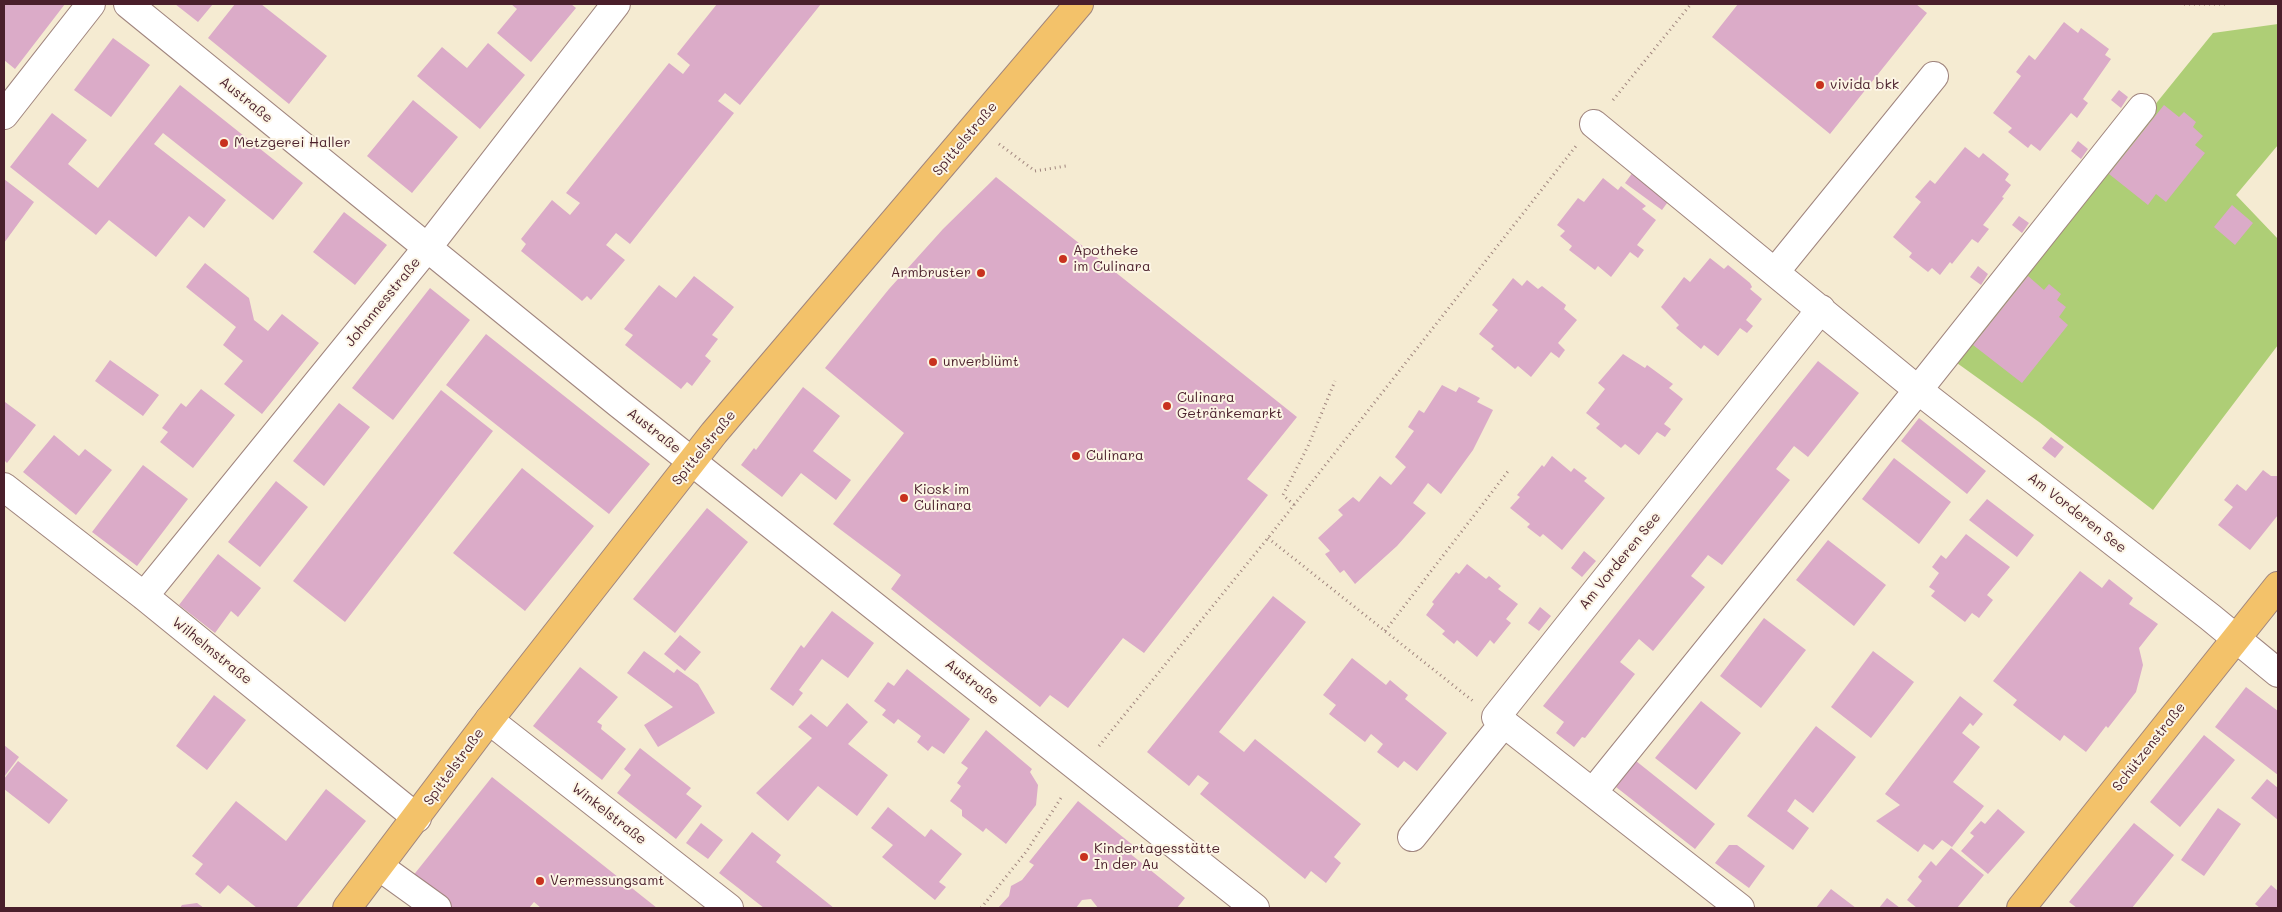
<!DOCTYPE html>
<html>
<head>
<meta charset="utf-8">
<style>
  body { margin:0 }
  #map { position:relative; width:2282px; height:912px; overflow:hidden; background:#f5ebd2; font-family:Mali,sans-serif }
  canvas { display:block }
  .frame { position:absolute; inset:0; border:5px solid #4a1f2b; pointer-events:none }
</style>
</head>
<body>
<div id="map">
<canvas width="2282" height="912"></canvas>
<div class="frame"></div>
</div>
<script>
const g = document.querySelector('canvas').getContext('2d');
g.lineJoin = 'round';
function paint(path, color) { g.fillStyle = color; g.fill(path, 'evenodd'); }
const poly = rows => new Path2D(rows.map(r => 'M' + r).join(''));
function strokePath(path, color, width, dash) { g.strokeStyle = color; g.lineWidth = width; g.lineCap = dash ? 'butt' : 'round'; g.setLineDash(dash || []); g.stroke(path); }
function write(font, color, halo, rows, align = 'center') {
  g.font = font + ' Mali,sans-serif'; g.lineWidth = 4; g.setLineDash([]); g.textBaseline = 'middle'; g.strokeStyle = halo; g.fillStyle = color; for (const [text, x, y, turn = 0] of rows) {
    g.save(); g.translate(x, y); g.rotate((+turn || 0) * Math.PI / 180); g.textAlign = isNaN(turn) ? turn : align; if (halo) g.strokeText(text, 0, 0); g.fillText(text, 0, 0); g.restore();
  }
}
paint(poly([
  [2278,24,2278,145,2236,195,2278,239,2278,345,2153,510,2039,422,1950,358,2213,33]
]), '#aece76');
paint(poly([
  [4,4,65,4,15,69,4,60],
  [175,4,213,4,198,22],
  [235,4,261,4,327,56,289,104,208,38],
  [511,4,571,4,576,8,531,62,497,33,517,9],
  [717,4,821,4,740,105,725,93,718,101,734,113,630,244,616,233,606,245,625,260,591,300,587,296,582,301,521,251,526,244,521,239,552,200,570,215,580,203,566,193,669,63,683,74,690,65,677,54],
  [1738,4,1916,4,1927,13,1830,134,1712,37],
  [2064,22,2078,33,2081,28,2109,49,2105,55,2111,59,2083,99,2088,103,2077,118,2071,113,2040,151,2031,144,2028,148,2008,132,2012,128,1993,113,2021,76,2016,72,2029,55,2035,60],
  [113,38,150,65,111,117,74,90],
  [488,43,525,75,480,129,417,76,442,47,467,68],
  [180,85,303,183,273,220,163,133,154,144,226,200,204,228,189,216,156,257,109,220,96,235,10,167,52,113,87,140,68,164,98,188],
  [2119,90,2128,97,2121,108,2111,100],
  [413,100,458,137,412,193,367,156],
  [2164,105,2179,117,2184,112,2196,122,2193,127,2203,136,2195,145,2205,153,2166,202,2156,194,2148,205,2109,174],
  [2078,141,2088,149,2081,159,2071,151],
  [1965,147,1979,158,1983,153,2009,174,2005,180,2011,185,2002,197,2004,198,1983,225,1989,229,1978,243,1972,239,1952,264,1950,262,1940,275,1932,268,1928,272,1909,257,1912,253,1893,237,1921,202,1915,197,1930,180,1935,184],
  [1633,172,1670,199,1662,210,1625,183],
  [996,177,1297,417,1247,479,1268,495,1144,653,1123,638,1068,708,1050,695,1040,707,891,589,901,575,833,524,904,433,825,368,889,289,943,229],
  [1603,178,1618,190,1621,186,1646,206,1642,209,1656,220,1637,245,1644,250,1638,258,1630,252,1611,277,1598,266,1595,270,1569,250,1572,246,1560,236,1565,231,1557,225,1578,198,1584,202],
  [4,179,34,202,4,243],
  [2232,205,2253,223,2235,245,2214,227],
  [344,212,387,245,355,285,313,252],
  [2019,216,2029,223,2022,233,2012,225],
  [1710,258,1724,269,1728,265,1750,283,1752,287,1750,289,1762,299,1746,320,1753,326,1747,333,1740,328,1718,356,1704,345,1701,349,1676,328,1679,325,1661,307,1684,277,1690,282],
  [205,263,249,298,254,320,268,331,282,314,319,343,262,414,224,384,243,361,223,345,236,327,186,287],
  [1978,266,1988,274,1981,285,1970,277],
  [694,276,734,307,712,335,718,339,705,356,711,361,692,386,687,382,681,389,625,345,633,335,624,329,659,285,676,298],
  [2028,276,2044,290,2049,284,2061,294,2057,300,2066,307,2059,317,2068,325,2022,383,1973,345],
  [1513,278,1522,286,1527,280,1538,289,1542,286,1566,305,1564,309,1577,320,1558,343,1565,350,1559,358,1551,352,1531,377,1518,366,1515,369,1491,349,1494,346,1479,334,1498,310,1492,305],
  [430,288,470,320,393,420,352,388],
  [486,334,650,464,609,514,446,385],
  [1623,354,1645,368,1647,365,1673,384,1669,388,1683,399,1664,424,1671,429,1665,437,1657,432,1639,455,1625,444,1621,448,1596,428,1600,424,1586,413,1605,389,1598,383],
  [110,360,159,395,143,416,95,381],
  [1818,361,1859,393,1808,457,1794,446,1776,469,1790,480,1722,565,1708,555,1691,576,1705,587,1653,651,1639,639,1620,662,1635,674,1585,738,1582,737,1574,747,1556,733,1564,722,1543,706],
  [1442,385,1456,392,1459,387,1480,398,1477,402,1493,410,1473,450,1441,494,1428,483,1413,503,1426,513,1397,546,1355,584,1344,570,1340,573,1325,554,1330,551,1318,538,1343,515,1338,510,1353,497,1359,502,1380,476,1391,485,1406,467,1395,457,1414,431,1408,427,1419,410,1424,413],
  [803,387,840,416,813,451,851,480,836,500,801,473,782,497,741,465,754,448,756,450],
  [201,389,235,415,193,468,160,442,168,432,162,428,174,412,181,403,186,407],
  [441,390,493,431,345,622,293,581],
  [5,402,36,425,7,463,4,460],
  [339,403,370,427,324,486,293,461],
  [1919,418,1986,471,1967,494,1901,441],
  [54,435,79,456,85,449,112,470,76,515,23,472],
  [2051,437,2064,447,2055,458,2042,448],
  [1552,456,1571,472,1574,468,1587,478,1584,481,1605,498,1562,550,1543,534,1540,537,1527,527,1530,524,1510,508,1520,497,1517,495,1542,465,1544,467],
  [1894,458,1951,502,1919,544,1862,499],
  [143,465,188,499,137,566,92,532],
  [522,468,594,526,525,611,453,553],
  [2263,470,2271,476,2278,476,2278,515,2250,550,2218,525,2233,507,2224,500,2237,484,2246,491],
  [276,481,308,507,260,567,228,542],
  [1987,499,2034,535,2017,557,1969,520],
  [707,508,748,542,675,633,633,599],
  [1966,534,2010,567,1987,595,1993,600,1979,618,1972,613,1965,622,1931,596,1935,591,1929,587,1939,573,1932,567,1941,555,1946,559],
  [1828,540,1886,585,1854,626,1796,580],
  [1584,551,1596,561,1582,577,1571,568],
  [218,554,261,588,238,617,231,611,215,633,179,605],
  [1467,564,1486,579,1489,576,1501,586,1498,589,1518,604,1506,619,1511,623,1494,644,1490,640,1477,657,1457,640,1454,644,1442,634,1445,631,1426,615,1434,604,1432,602,1456,572,1459,574],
  [2080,571,2102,588,2109,579,2133,598,2129,604,2158,624,2139,648,2143,665,2136,692,2108,728,2106,726,2086,752,2064,735,2060,741,2013,705,2017,700,1993,681],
  [1273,596,1306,622,1219,732,1244,752,1255,739,1361,824,1334,857,1341,863,1326,883,1311,871,1305,879,1200,794,1209,783,1198,775,1189,786,1147,752],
  [1540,607,1551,616,1539,631,1528,623],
  [832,611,874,643,848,678,822,659,799,690,803,693,793,706,770,689,801,645,804,648],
  [1764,618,1806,650,1761,708,1720,676],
  [680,635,701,652,685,671,664,654],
  [644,651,674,673,677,669,698,684,715,713,658,747,644,725,673,707,627,673],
  [1873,651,1914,682,1871,738,1831,707],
  [1352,658,1386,685,1390,680,1408,695,1405,699,1447,733,1417,771,1404,761,1398,768,1377,752,1383,744,1371,734,1365,742,1329,714,1336,705,1323,695],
  [580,667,618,697,597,722,602,725,601,729,626,749,602,780,533,726],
  [907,669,970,719,944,754,932,746,928,751,917,742,921,736,898,719,894,724,882,715,886,710,874,701,888,682,894,686],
  [2246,687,2278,711,2278,775,2215,727],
  [214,695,246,720,207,770,176,746],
  [1960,696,1983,714,1973,726,1970,723,1962,733,1980,747,1953,782,1984,806,1952,847,1942,840,1933,850,1924,844,1918,852,1876,821,1900,805,1885,794],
  [1701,701,1741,733,1696,790,1655,758],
  [847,703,868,722,848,744,888,775,857,816,818,786,788,821,756,793,812,738,798,727,811,714,827,727],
  [1816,726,1856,757,1813,813,1795,799,1787,811,1809,828,1793,850,1747,816],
  [986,730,1032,769,1030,772,1038,785,1036,805,1006,844,986,828,983,832,962,816,962,810,950,801,961,786,957,783,968,768,961,763],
  [2204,735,2235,760,2180,827,2150,802],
  [4,745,19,757,4,777],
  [640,748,691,788,686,794,702,806,676,839,617,793,631,775,624,769],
  [18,761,68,800,49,824,4,789,4,779],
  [1636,761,1715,824,1695,849,1616,787],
  [492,777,657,908,541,908,534,902,529,908,452,908,412,877],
  [2267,779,2278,788,2278,820,2251,798],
  [326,789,366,821,296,908,257,908,228,885,220,894,195,874,203,864,192,856,236,801,286,841],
  [1078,801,1134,846,1128,852,1185,898,1177,908,1098,908,1091,899,1082,900,1076,908,998,908,1009,896,1011,886,1022,880,1034,865,1029,862],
  [888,807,925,837,931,829,962,854,939,882,946,887,935,900,882,857,893,845,871,828],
  [2218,808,2241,824,2204,876,2181,860],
  [1998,809,2025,832,1988,874,1961,851,1974,836,1970,833,1981,821,1985,824],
  [701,823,723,840,708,859,686,843],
  [2134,823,2174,855,2132,908,2077,908,2069,902],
  [752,832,781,855,776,862,834,908,764,908,719,873],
  [1729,845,1737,845,1765,866,1749,888,1715,863],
  [1951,848,1984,875,1957,908,1917,908,1907,900,1922,881,1918,877,1931,861,1936,866],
  [2271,885,2278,891,2278,908,2260,908,2255,904],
  [1831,889,1856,908,1816,908],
  [1887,898,1900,908,1879,908],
  [197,903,204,908,180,908,182,905]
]), '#dbabc8');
const minor = poly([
  [128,4,618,403,1255,908],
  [4,115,91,4],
  [1594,124,1918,390,2210,617,2278,673],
  [1775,272,1934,76],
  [4,487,144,596,417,818],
  [144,596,427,248,616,4],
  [489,720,729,908],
  [1593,792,1918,390,2142,108],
  [1412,837,1504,723],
  [380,867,437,908],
  [1740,908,1496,717,1821,309]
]);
const major = poly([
  [347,908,489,720,714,433,1079,4],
  [2021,908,2278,586]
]);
strokePath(minor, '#a0857e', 30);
strokePath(major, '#a0857e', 30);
strokePath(poly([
  [2184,4,2227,4],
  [1613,100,1691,4],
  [999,144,1035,171,1066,166],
  [1294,505,1283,495,1308,446,1335,381],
  [1268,538,1473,701],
  [1385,631,1509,470],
  [1099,746,1268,538,1576,146],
  [981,908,1026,852,1063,795]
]), '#a0857e', 3, [1, 4]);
strokePath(minor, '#fff', 28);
strokePath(major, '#f3c26a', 28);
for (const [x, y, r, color] of [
  [1820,85,5,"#c8321e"],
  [224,143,5,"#c8321e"],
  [1063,259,5,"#c8321e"],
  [981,273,5,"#c8321e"],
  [933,362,5,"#c8321e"],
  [1167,406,5,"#c8321e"],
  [1076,456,5,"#c8321e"],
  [904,498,5,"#c8321e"],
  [1084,857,5,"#c8321e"],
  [540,881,5,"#c8321e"]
]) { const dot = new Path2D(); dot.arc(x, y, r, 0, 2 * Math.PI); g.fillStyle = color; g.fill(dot); strokePath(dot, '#fcf5e5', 2); }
write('14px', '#4a1f2b', '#fcf5e5', [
  ["vivida bkk",1830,85],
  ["Metzgerei Haller",234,143],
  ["Apotheke",1073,251],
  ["im Culinara",1073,267],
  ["Armbruster",971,273,"right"],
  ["unverblümt",943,362],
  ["Culinara",1177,398],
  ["Getränkemarkt",1177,414],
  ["Culinara",1086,456],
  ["Kiosk im",914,490],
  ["Culinara",914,506],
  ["Kindertagesstätte",1094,849],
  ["In der Au",1094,865],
  ["Vermessungsamt",550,881]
], 'left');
write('14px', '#4a1f2b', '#fcf5e5', [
  ["Austraße",246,100,39],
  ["Spittelstraße",965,139,-50],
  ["Johannesstraße",383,302,-51],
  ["Austraße",654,431,38],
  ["Spittelstraße",704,448,-51],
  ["Am Vorderen See",2077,513,38],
  ["Am Vorderen See",1620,561,-51],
  ["Wilhelmstraße",212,651,39],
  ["Austraße",972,682,38],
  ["Schützenstraße",2149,747,-52],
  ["Spittelstraße",454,767,-54],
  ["Winkelstraße",609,814,38]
]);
</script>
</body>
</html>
